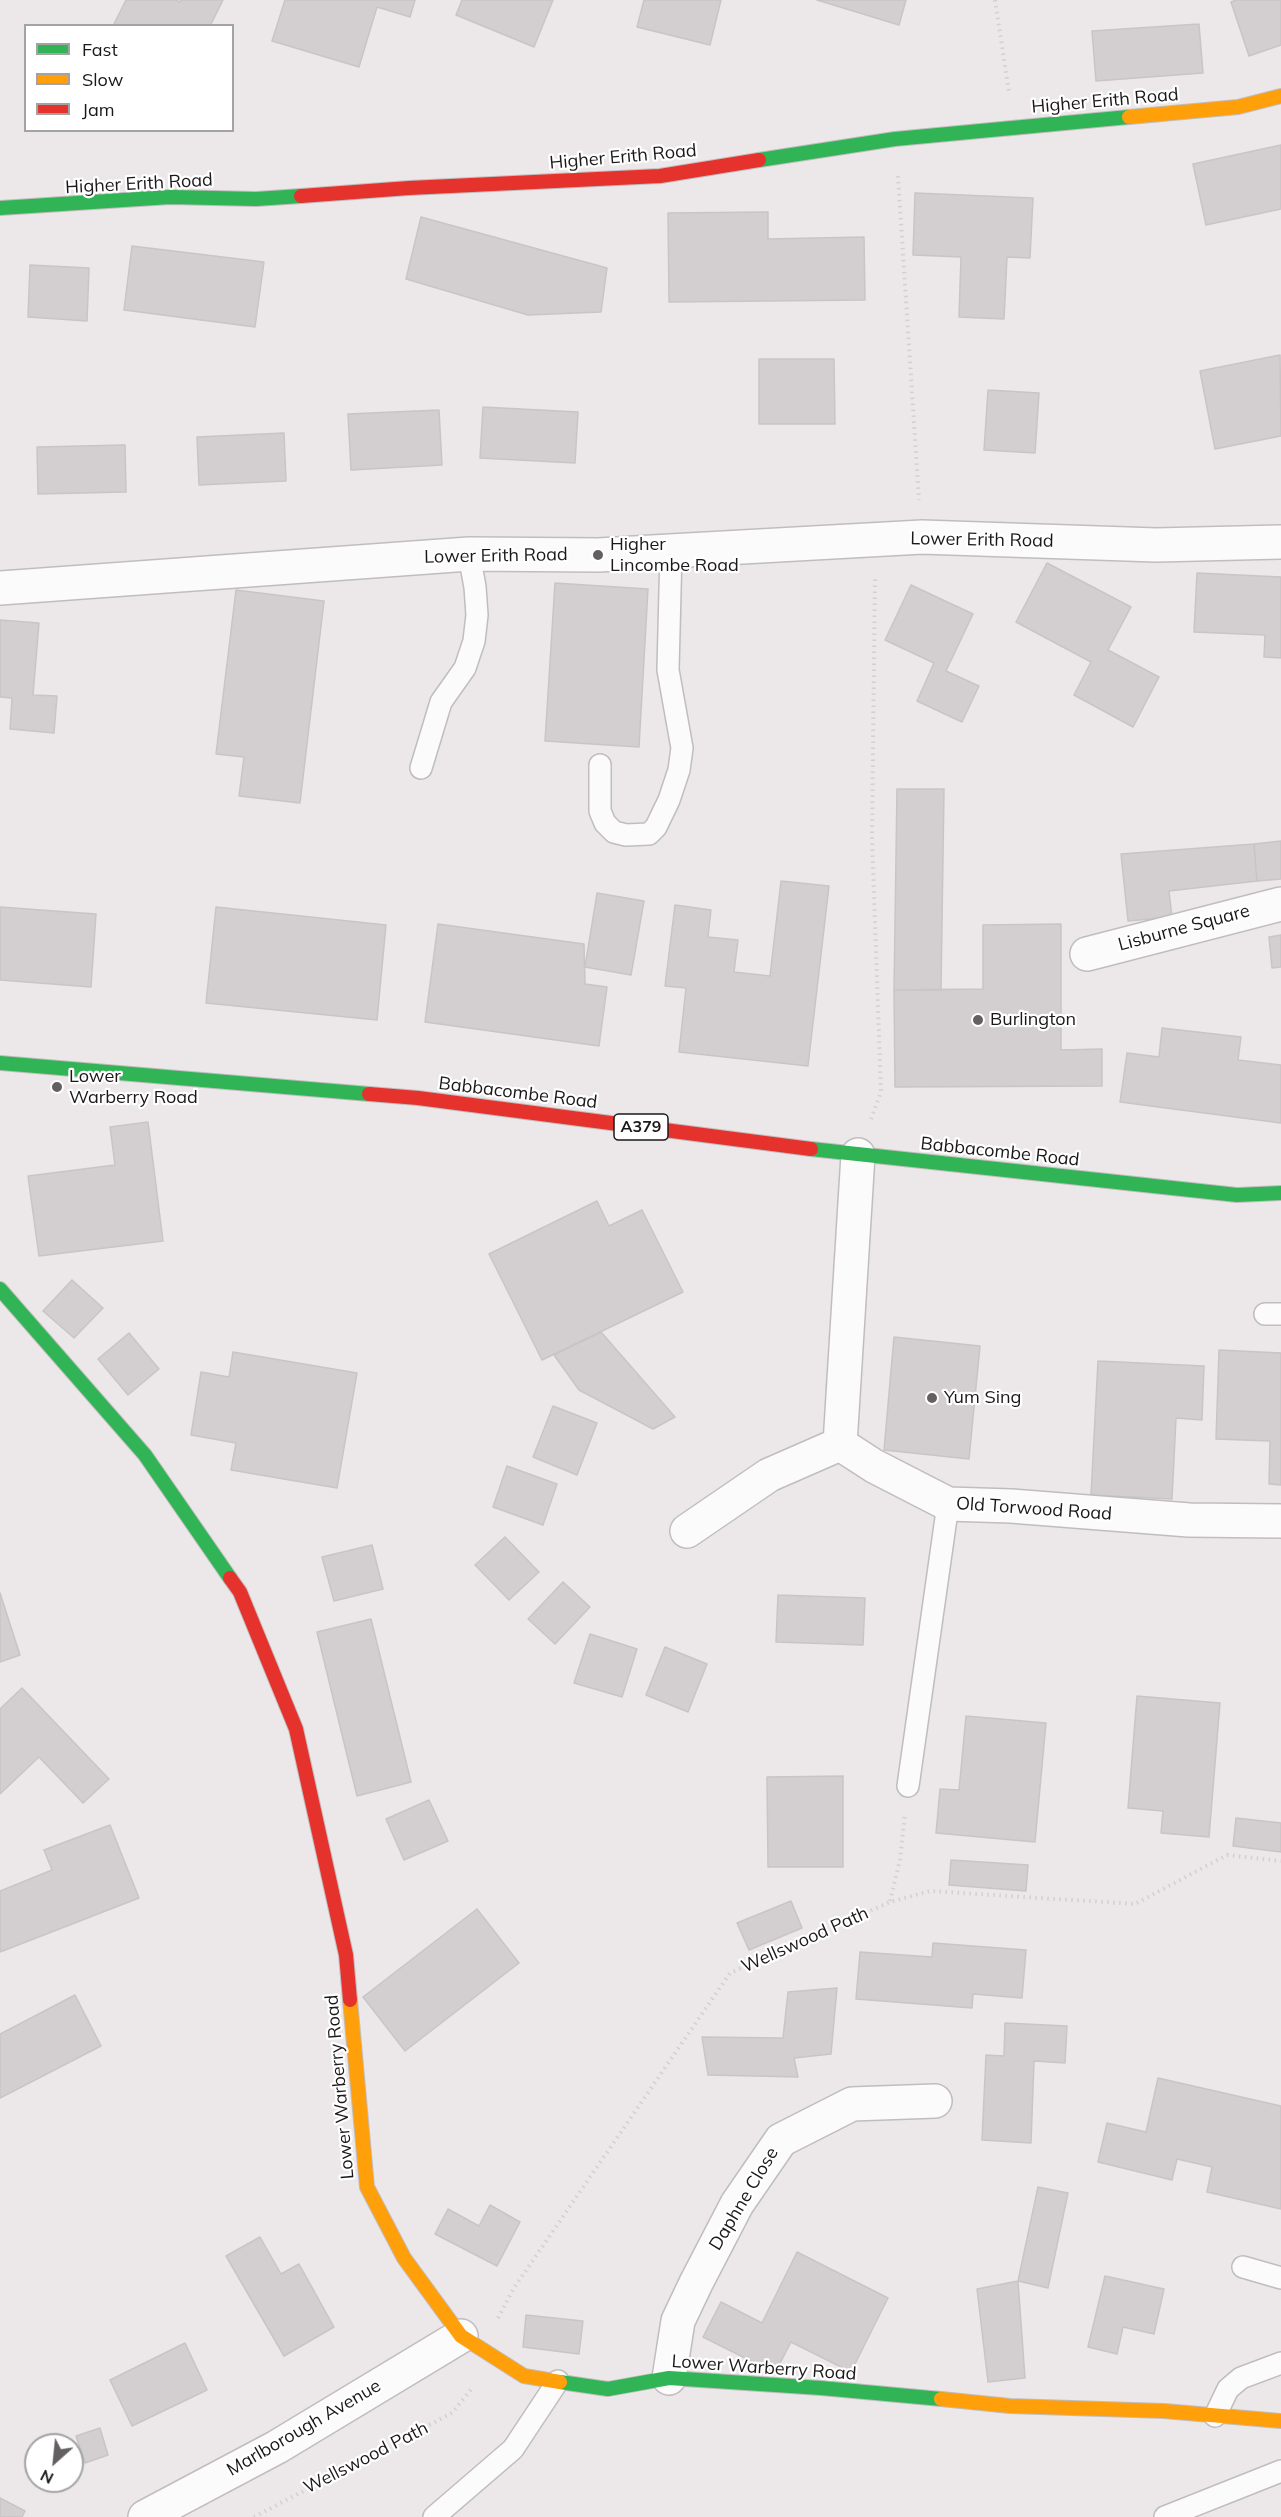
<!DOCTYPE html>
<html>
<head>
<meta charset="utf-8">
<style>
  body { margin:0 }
  #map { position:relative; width:1281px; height:2517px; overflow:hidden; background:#ece7e8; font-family:Mulish,sans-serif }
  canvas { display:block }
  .legend { position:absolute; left:24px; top:24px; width:210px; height:108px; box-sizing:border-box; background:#fff; border:2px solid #a4a3a3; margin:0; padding:8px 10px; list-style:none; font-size:18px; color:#1b1819 }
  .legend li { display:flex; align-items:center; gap:12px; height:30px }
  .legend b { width:30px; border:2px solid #a4a3a3 }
  .north { position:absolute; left:24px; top:2433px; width:60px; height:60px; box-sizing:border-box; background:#fff; border:2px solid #a4a3a3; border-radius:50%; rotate:207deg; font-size:16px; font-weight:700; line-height:24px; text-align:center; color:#1b1819 }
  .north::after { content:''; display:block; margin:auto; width:21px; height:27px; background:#646061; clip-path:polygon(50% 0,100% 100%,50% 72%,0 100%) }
</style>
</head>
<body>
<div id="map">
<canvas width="1281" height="2517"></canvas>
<ul class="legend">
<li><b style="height:8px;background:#30b455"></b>Fast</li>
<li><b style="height:8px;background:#ff9f0a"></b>Slow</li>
<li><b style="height:8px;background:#e5322d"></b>Jam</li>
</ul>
<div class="north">N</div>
</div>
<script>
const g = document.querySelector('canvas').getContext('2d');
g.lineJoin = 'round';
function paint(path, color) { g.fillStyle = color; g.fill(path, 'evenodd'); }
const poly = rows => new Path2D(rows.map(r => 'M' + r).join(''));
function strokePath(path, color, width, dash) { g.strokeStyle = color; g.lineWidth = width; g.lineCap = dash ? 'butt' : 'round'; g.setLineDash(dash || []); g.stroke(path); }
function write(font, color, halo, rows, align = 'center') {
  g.font = font + ' Mulish,sans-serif'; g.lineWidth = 4.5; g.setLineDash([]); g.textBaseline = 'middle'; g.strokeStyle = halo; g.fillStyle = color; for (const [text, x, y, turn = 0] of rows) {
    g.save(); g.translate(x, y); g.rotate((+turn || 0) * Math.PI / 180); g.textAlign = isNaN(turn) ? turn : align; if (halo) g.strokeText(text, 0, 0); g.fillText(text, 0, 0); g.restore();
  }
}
const building = poly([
  [126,0,176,0,180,2,181,0,223,0,210,26,113,26,126,0],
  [285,0,415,0,410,17,377,7,359,67,272,41,285,0],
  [462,0,553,0,534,47,456,15,462,0],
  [644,0,721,0,710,45,637,27,644,0],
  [817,0,906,0,899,25,817,0],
  [1236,0,1281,0,1281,45,1249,56,1231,2,1236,0],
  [1199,24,1203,73,1096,81,1092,31,1199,24],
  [1281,145,1281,209,1206,225,1193,164,1281,145],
  [915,193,1033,198,1030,258,1007,257,1004,319,959,317,961,257,913,255,915,193],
  [768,212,768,239,864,237,865,300,669,302,668,213,768,212],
  [421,217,607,268,601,312,528,315,406,279,421,217],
  [132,246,264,262,255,327,124,310,132,246],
  [30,265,89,268,87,321,28,317,30,265],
  [1280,355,1281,436,1215,449,1200,371,1280,355],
  [759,359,834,359,835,424,759,424,759,359],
  [988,390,1039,393,1035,453,984,450,988,390],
  [483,407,578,412,575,463,480,458,483,407],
  [439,410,442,465,351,470,348,414,439,410],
  [284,433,286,481,199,485,197,437,284,433],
  [125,445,126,492,38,494,37,447,125,445],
  [1047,563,1131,607,1108,650,1159,677,1133,727,1074,695,1091,662,1016,622,1047,563],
  [1197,573,1281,577,1281,658,1264,657,1265,635,1194,632,1197,573],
  [555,583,648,589,639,747,545,741,555,583],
  [911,585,973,614,946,671,979,686,962,722,917,701,934,663,885,640,911,585],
  [236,590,324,601,300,803,239,796,244,757,216,754,236,590],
  [0,620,39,623,33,695,57,696,54,733,10,729,12,698,0,697,0,620],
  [897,789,944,789,941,990,894,990,897,789],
  [1281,841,1281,879,1257,881,1254,844,1281,841],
  [1254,844,1257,881,1169,891,1172,917,1128,921,1121,854,1254,844],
  [781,881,829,886,808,1066,679,1052,686,988,665,986,675,905,711,910,708,937,738,940,734,972,770,976,781,881],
  [597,893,644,901,631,975,585,967,597,893],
  [0,907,96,914,91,987,0,980,0,907],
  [216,907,386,925,377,1020,206,1003,216,907],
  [438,924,584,944,585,984,607,987,599,1046,425,1022,438,924],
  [1061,924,1061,1050,1102,1049,1102,1086,895,1087,894,990,983,989,983,925,1061,924],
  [1281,935,1281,967,1272,968,1269,937,1281,935],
  [1162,1028,1241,1037,1238,1060,1281,1065,1281,1123,1120,1102,1127,1053,1159,1057,1162,1028],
  [148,1122,163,1241,39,1256,28,1176,115,1165,110,1127,148,1122],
  [597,1201,609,1226,642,1210,683,1292,542,1360,489,1254,597,1201],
  [72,1280,103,1308,74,1338,43,1311,72,1280],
  [601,1332,675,1417,653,1429,579,1390,554,1355,601,1332],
  [129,1333,159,1369,128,1395,98,1359,129,1333],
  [894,1337,980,1346,969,1459,884,1450,894,1337],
  [1219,1350,1281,1353,1281,1485,1269,1484,1270,1441,1216,1439,1219,1350],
  [233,1352,357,1373,337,1488,231,1470,236,1443,191,1435,201,1372,229,1377,233,1352],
  [1098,1361,1204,1366,1202,1420,1176,1418,1172,1499,1091,1495,1098,1361],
  [553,1406,597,1423,577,1475,533,1457,553,1406],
  [507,1466,557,1484,543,1525,493,1507,507,1466],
  [505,1537,539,1572,509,1600,475,1565,505,1537],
  [372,1545,383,1589,334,1601,322,1557,372,1545],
  [563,1582,590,1607,555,1644,528,1619,563,1582],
  [0,1593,20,1655,0,1662,0,1593],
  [778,1595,865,1598,863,1645,776,1642,778,1595],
  [371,1619,411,1782,357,1796,317,1632,371,1619],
  [590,1634,637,1649,622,1697,574,1683,590,1634],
  [665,1647,707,1664,688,1712,646,1695,665,1647],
  [22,1688,109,1779,83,1803,39,1757,0,1794,0,1709,22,1688],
  [1137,1696,1220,1703,1209,1837,1161,1833,1163,1811,1128,1808,1137,1696],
  [966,1716,1046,1723,1035,1842,936,1833,940,1789,959,1790,966,1716],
  [843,1776,843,1867,768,1867,767,1777,843,1776],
  [429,1800,448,1841,404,1860,386,1819,429,1800],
  [1236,1818,1281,1823,1281,1852,1233,1846,1236,1818],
  [110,1825,139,1898,0,1952,0,1891,52,1870,44,1850,110,1825],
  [951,1860,1028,1865,1026,1891,949,1885,951,1860],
  [791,1901,802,1928,749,1950,737,1923,791,1901],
  [477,1909,519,1963,405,2051,363,1997,477,1909],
  [933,1943,1026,1950,1022,1998,973,1994,972,2008,856,1999,860,1952,932,1957,933,1943],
  [837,1988,831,2054,794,2058,798,2077,708,2075,702,2037,783,2038,788,1992,837,1988],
  [75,1995,101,2046,0,2098,0,2034,75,1995],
  [1005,2023,1067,2026,1065,2063,1034,2061,1031,2143,982,2140,986,2055,1004,2056,1005,2023],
  [1158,2078,1281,2106,1281,2209,1207,2192,1212,2167,1177,2159,1172,2180,1098,2162,1107,2123,1146,2132,1158,2078],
  [1038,2187,1068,2193,1048,2288,1018,2281,1038,2187],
  [490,2205,520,2222,497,2266,435,2234,448,2209,479,2226,490,2205],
  [260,2237,281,2274,299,2264,334,2327,284,2356,226,2256,260,2237],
  [797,2252,888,2298,851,2372,791,2342,775,2373,703,2337,721,2302,762,2323,797,2252],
  [1105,2276,1164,2289,1154,2334,1123,2327,1117,2354,1088,2347,1105,2276],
  [1018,2281,1025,2378,988,2382,977,2289,1018,2281],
  [526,2315,583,2321,579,2354,523,2347,526,2315],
  [185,2343,207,2390,132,2426,110,2380,185,2343],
  [100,2428,108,2455,85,2463,76,2436,100,2428],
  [0,2498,25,2511,22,2517,0,2517,0,2498]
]);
paint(building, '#d3cecf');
strokePath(building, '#c9c5c6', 1.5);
const lane = poly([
  [600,765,600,811,605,823,614,832,626,835,649,834,656,827,669,800,679,770,682,748,668,670,671,551],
  [421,768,441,702,465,668,474,641,477,615,475,587,469,554],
  [1265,1314,1281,1314],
  [908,1786,948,1504],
  [1243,2267,1281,2278],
  [1215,2416,1228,2389,1241,2378,1281,2363],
  [434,2517,513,2449,558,2381],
  [1165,2517,1281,2471]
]);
const street = poly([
  [0,588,469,554,598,555,922,537,1156,545,1281,542],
  [1087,954,1281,904],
  [858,1155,840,1444,874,1466,948,1504,1011,1506,1189,1520,1281,1521],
  [687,1531,769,1475,840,1444],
  [669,2378,678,2321,696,2283,737,2204,781,2140,852,2104,935,2101],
  [145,2517,277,2447,461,2336]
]);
const fast = poly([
  [759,160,895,139,1129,117],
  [0,208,170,197,256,199,301,196],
  [0,1063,369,1094],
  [811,1149,1237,1195,1281,1193],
  [0,1289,145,1455,230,1578],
  [560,2382,608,2389,669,2378,821,2388,941,2399]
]);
const slow = poly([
  [1129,117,1238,107,1281,96],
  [350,2000,367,2187,404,2258,461,2336,524,2376,560,2382],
  [941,2399,1010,2406,1164,2411,1281,2421]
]);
const jam = poly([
  [301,196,409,188,660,176,759,160],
  [369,1094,418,1098,811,1149],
  [230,1578,240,1592,296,1729,346,1955,350,2000]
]);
strokePath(lane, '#c1bdbe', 24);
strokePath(street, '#c1bdbe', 36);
strokePath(fast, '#c1bdbe', 16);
strokePath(slow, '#c1bdbe', 16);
strokePath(jam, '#c1bdbe', 16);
strokePath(poly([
  [995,0,1009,92],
  [898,176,919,500],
  [871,1119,881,1092,872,838,875,576],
  [890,1901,900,1860,905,1814],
  [498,2318,514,2288,730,1973,890,1902,930,1891,1135,1904,1227,1855,1281,1861],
  [254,2517,452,2413,473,2387]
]), '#d2d0d0', 4, [1.5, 4.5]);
strokePath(lane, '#fcfbfc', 21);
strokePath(street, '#fcfbfc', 33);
strokePath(fast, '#30b455', 14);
strokePath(slow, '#ff9f0a', 14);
strokePath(jam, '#e5322d', 14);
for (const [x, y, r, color] of [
  [598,555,6,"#646061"],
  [978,1020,6,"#646061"],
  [57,1087,6,"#646061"],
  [932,1398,6,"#646061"]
]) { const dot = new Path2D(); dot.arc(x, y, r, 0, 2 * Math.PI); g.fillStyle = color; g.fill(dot); strokePath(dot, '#fff', 2); }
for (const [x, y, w] of [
  [641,1127,54]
]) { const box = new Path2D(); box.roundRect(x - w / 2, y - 13, w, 26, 4.5); g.fillStyle = '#fff'; g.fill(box); strokePath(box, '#1b1819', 1.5); }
write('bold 16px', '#1b1819', null, [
  ["A379",641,1127]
]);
write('18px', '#1b1819', '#fff', [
  ["Higher Erith Road",1105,101,-5],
  ["Higher Erith Road",623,157,-5],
  ["Higher Erith Road",139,184,-3],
  ["Lower Erith Road",982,540,1],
  ["Lower Erith Road",496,556,-1],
  ["Lisburne Square",1184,928,-15],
  ["Babbacombe Road",518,1093,7],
  ["Babbacombe Road",1000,1152,6],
  ["Old Torwood Road",1034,1509,4],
  ["Wellswood Path",805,1940,-24],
  ["Lower Warberry Road",340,2087,-95],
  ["Daphne Close",744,2199,-59],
  ["Lower Warberry Road",764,2368,4],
  ["Marlborough Avenue",304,2428,-30],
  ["Wellswood Path",366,2458,-27]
]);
write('18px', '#1b1819', '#fff', [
  ["Higher",610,545],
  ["Lincombe Road",610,566],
  ["Burlington",990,1020],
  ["Lower",69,1077],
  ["Warberry Road",69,1098],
  ["Yum Sing",944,1398]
], 'left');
</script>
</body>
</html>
